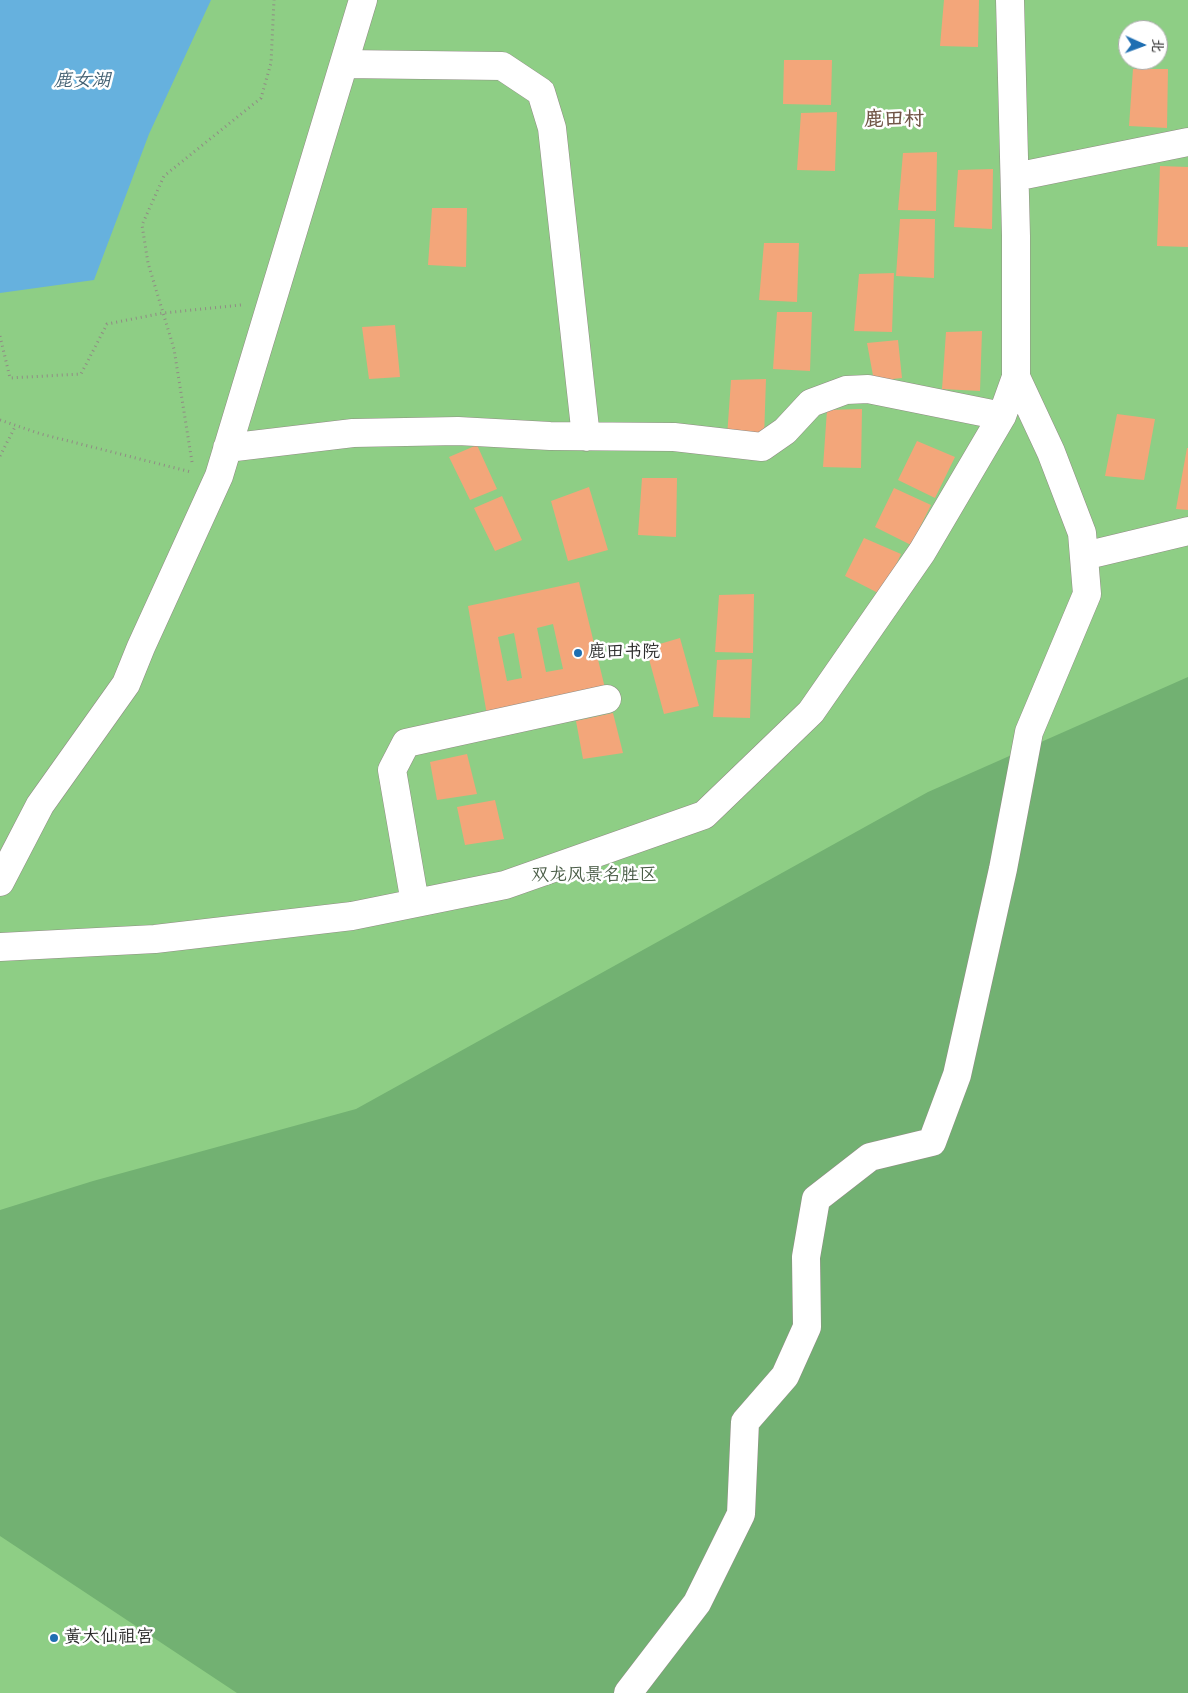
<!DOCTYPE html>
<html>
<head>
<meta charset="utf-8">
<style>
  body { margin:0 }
  #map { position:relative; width:1188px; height:1693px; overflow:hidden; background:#f4eedc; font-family:"Architects Daughter","LXGW WenKai TC",sans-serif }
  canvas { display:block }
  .north { position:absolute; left:1118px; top:20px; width:50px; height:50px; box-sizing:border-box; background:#fff; border:1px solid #aaa; border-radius:50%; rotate:92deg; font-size:14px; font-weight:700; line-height:20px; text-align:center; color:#2b2b2b }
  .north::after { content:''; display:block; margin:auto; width:18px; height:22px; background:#1f6fb2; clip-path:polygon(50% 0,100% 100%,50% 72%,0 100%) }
</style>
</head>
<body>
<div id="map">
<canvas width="1188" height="1693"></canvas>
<div class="north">北</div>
</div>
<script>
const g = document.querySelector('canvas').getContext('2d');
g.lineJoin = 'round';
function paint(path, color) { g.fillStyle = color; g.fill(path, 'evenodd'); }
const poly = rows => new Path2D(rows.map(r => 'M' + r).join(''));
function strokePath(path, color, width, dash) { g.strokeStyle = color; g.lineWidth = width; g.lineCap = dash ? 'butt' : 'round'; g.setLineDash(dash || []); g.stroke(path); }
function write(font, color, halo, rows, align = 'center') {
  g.font = font + ' "Architects Daughter","LXGW WenKai TC",sans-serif'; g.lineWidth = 5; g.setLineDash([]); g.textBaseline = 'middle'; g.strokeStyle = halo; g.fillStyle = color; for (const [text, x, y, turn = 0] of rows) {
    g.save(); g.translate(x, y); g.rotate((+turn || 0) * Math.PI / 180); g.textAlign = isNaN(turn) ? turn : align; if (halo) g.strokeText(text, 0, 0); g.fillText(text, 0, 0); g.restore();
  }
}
paint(poly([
  [0,0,1188,0,1188,1693,0,1693],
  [1128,30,1158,30,1158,60,1128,60]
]), '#8ece85');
paint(poly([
  [1188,677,1188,1693,237,1693,0,1536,0,1210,93,1181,356,1109,928,792]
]), '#72b172');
paint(poly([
  [0,0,211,0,149,134,94,280,0,293]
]), '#66b1de');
paint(poly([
  [944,0,979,0,978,47,940,46],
  [784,60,832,60,831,105,783,104],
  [1133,69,1168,69,1167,128,1129,126],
  [837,112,835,171,797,170,801,113],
  [937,152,936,211,898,210,903,153],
  [1160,166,1188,167,1188,247,1157,246],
  [993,169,992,229,954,227,958,170],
  [432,208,467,208,466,267,428,265],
  [900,219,935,219,934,278,896,276],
  [764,243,799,243,797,302,759,300],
  [894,273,892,332,854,331,859,274],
  [777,312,812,312,810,371,773,369],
  [395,325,400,377,369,379,362,327],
  [982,331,980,391,942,389,946,332],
  [898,340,902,378,874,381,867,343],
  [766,379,764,438,727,437,731,380],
  [862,409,861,468,823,467,827,410],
  [1117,414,1155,419,1144,480,1105,476],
  [917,441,955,457,935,498,898,480],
  [477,445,497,489,470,500,449,457],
  [1187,448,1188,448,1188,510,1176,509],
  [642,478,677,478,676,537,638,535],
  [589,487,608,550,568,561,551,501],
  [894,488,931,505,911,545,875,527],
  [502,496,522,540,495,551,474,508],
  [864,538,901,554,882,595,845,576],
  [579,582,605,688,487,715,468,606],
  [553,624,563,669,546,672,537,628],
  [514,633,522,678,507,681,498,637],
  [754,594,753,653,715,652,719,595],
  [680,638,699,706,664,714,646,648],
  [752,659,750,718,713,717,717,660],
  [613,713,623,753,583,759,576,721],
  [467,754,477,794,437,800,430,762],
  [495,800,504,839,465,845,457,807]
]), '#f3a67a');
const minor = poly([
  [344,64,502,66,541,92,552,128,586,437],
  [1015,177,1188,142],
  [227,448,353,433,458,431,550,436,674,437,762,447,785,431,811,403,846,390,868,389,1002,416],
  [1084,556,1188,531],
  [0,882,40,805,126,684,141,647,219,476,363,0],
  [415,903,392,770,406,743,607,699],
  [0,947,155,939,352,916,505,885,704,815,811,712,922,552,1002,416,1016,377,1016,236,1010,0],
  [628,1693,697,1603,741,1514,745,1422,785,1376,807,1327,806,1257,816,1199,870,1157,932,1142,957,1075,1003,869,1029,732,1087,594,1082,533,1051,452,1016,377]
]);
strokePath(minor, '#908c84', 29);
strokePath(poly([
  [0,336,10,378,81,374,107,324,163,313,241,305],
  [0,420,41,434,191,472],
  [0,456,16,425],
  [192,462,174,349,148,263,142,225,164,176,261,98,271,63,274,0]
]), '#908c84', 3, [1, 4]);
strokePath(minor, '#fff', 28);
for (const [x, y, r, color] of [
  [578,653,5,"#1f6fb2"],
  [54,1638,5,"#1f6fb2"]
]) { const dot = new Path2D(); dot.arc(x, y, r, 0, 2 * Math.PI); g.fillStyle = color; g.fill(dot); strokePath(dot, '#fff', 2); }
write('18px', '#2b2b2b', '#fff', [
  ["鹿田书院",588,653],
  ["黄大仙祖宫",64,1638]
], 'left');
write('18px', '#495c46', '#fff', [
  ["双龙风景名胜区",594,876]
]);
write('italic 19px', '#436173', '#fff', [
  ["鹿女湖",82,82]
]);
write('bold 20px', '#715647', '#fff', [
  ["鹿田村",894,121]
]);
</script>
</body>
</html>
